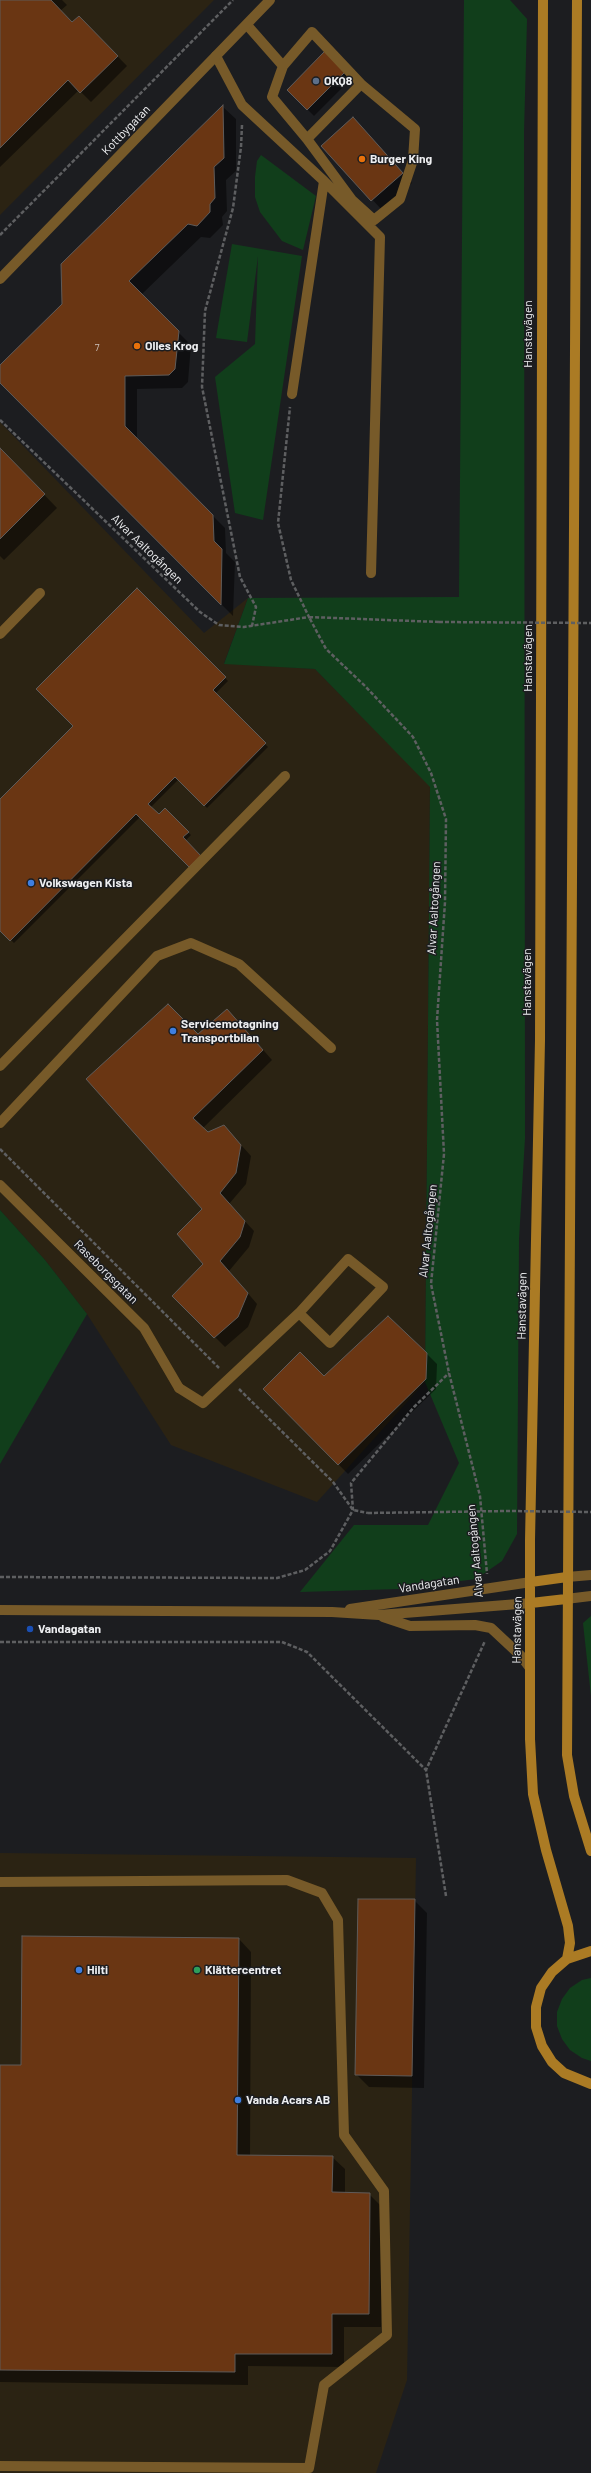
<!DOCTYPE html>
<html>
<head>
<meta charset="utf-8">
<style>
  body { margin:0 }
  canvas { display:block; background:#1c1d20 }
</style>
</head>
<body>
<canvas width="591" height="2473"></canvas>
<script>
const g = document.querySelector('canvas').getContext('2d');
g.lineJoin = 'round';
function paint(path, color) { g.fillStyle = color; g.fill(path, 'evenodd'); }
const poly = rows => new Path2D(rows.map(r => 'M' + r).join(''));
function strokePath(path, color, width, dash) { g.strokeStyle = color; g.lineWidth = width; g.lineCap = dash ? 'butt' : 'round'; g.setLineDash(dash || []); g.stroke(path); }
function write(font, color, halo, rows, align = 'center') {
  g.font = font + ' Barlow,sans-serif'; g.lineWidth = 3; g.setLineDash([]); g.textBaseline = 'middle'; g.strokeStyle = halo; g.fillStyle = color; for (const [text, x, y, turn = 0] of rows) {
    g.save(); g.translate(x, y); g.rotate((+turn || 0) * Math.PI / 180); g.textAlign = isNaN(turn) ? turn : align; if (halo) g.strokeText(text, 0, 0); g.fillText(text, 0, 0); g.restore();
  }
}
paint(poly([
  [0,0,214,0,0,215],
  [0,422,204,633,248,598,224,663,315,669,430,786,425,1382,317,1502,171,1445,87,1314,45,1260,0,1210],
  [0,1853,416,1858,407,2380,376,2473,0,2473]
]), '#2b2313');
paint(poly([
  [464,0,510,0,527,19,524,132,525,1138,519,1239,517,1534,502,1561,476,1579,398,1589,300,1592,354,1525,428,1525,459,1463,425,1382,430,787,315,669,224,664,248,598,459,597],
  [261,155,316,196,303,250,282,241,260,212,255,197,255,177,257,161],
  [232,244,302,256,263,520,235,513,215,377,255,344,258,256,247,342,216,338],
  [0,1210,45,1260,87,1314,0,1464],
  [591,1616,591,1696,583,1623],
  [591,1978,591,2061,582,2058,570,2050,562,2039,557,2026,557,2012,562,1999,570,1988,582,1980]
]), '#113e1b');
paint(poly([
  [0,0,62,0,67,5,60,11,72,24,79,17,127,66,91,102,79,90,0,167],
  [325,53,351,79,314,116,288,90],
  [223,107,236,119,236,171,226,180,227,211,222,217,223,225,210,238,201,237,141,295,191,345,188,382,182,388,137,389,137,440,225,528,226,553,235,562,233,616,0,382,0,366,63,304,62,264],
  [362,128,412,183,382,210,322,146],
  [0,449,57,508,4,560,0,556],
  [137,589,228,681,215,694,268,747,207,808,179,779,150,808,159,816,165,810,191,835,185,841,140,817,14,943,0,929,0,800,75,726],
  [237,1020,272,1060,203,1128,208,1133,224,1126,251,1156,246,1184,229,1204,254,1231,249,1247,229,1271,257,1304,248,1327,225,1347,174,1296,204,1264,204,1209,87,1079],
  [427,1354,437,1364,436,1389,348,1474,264,1389],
  [414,1900,427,1913,424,2088,369,2087,356,2074],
  [239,1939,251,1952,250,2156,332,2157,345,2169,345,2194,369,2194,382,2207,381,2327,344,2327,344,2367,248,2366,248,2385,0,2382,0,2066,22,2066]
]), '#0007');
const building = poly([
  [0,0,51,0,72,22,79,16,118,56,80,93,68,80,0,148,0,0],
  [325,51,345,72,307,110,287,90,325,51],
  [223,105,224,158,214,167,215,198,210,204,210,212,197,226,188,224,129,281,179,331,175,369,169,375,125,376,125,426,213,515,214,541,222,549,221,605,0,383,0,365,62,304,61,264,223,105],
  [353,117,403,173,371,201,321,146,353,117],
  [0,448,45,494,0,539,0,448],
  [137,588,226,677,213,690,266,743,204,806,175,777,148,804,159,814,165,808,189,832,183,837,201,856,189,867,136,814,10,941,0,931,0,799,73,726,36,689,137,588],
  [168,1004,198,1034,227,1009,263,1050,193,1118,208,1132,224,1125,241,1145,236,1173,220,1193,245,1221,240,1237,220,1261,248,1293,238,1317,214,1338,172,1296,203,1264,177,1234,202,1209,86,1079,168,1004],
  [388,1316,427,1353,426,1379,338,1465,263,1389,300,1352,324,1376,388,1316],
  [358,1899,415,1899,412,2076,355,2075,358,1899],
  [22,1936,239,1938,237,2155,333,2156,332,2192,370,2193,369,2314,332,2314,332,2354,235,2354,235,2372,0,2370,0,2065,21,2065,22,1936]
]);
paint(building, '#6a3613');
strokePath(building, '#5f5b59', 1);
strokePath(poly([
  [242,125,241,147,233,208,205,311,202,387,240,577,256,607,252,626],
  [0,235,233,0],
  [0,420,200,612,219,625,244,627,309,617,291,580,278,523,290,407],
  [439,622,309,617,326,649,365,686,413,737,431,773,446,819,445,902,437,1020,444,1154,431,1284,449,1373,480,1496,487,1574],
  [0,1149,219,1368],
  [239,1389,333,1482,353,1510,368,1513],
  [0,1577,277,1578,305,1570,330,1551,353,1510,351,1483,414,1407,449,1373],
  [0,1642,282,1642,307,1652,426,1770],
  [446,1896,426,1770,485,1641]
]), '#5e5f61', 2.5, [4, 2]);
strokePath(poly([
  [247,25,283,66,272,97,307,139,361,84,312,32,283,66],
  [216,56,242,105,324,181,380,237,371,573],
  [307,139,352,200,374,220,400,199,413,160,415,129,361,84],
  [292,394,324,181],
  [0,1066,285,776],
  [0,1123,157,956,191,943,239,964,331,1048],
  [179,1388,203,1403,299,1313,330,1343,383,1287,348,1259,299,1313],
  [0,1882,287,1880,322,1893,338,1920,344,2135,384,2191,387,2335,324,2385,309,2468,0,2466]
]), '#775a29', 10);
strokePath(poly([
  [0,279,270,0],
  [0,634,40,593],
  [0,1185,144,1328,179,1388],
  [350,1609,531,1582],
  [0,1610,332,1612,379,1615,531,1603],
  [383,1617,410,1626,475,1625,491,1628,521,1656,530,1668]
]), '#775a29', 10);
strokePath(poly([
  [567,1577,591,1575],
  [566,1599,591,1596]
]), '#775a29', 10);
strokePath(poly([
  [543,0,540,1040,530,1540,530,1739,533,1794,546,1850,568,1926,570,1943,567,1959],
  [577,0,567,1755,574,1796,591,1851],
  [531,1582,567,1577],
  [531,1603,566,1599],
  [591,1951,567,1959,552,1972,541,1988,536,2007,536,2027,542,2046,552,2062,564,2073,591,2084]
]), '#ab7b24', 10);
strokePath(poly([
  [439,622,591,623],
  [368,1513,508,1511,591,1512]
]), '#5e5f61', 2.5, [4, 2]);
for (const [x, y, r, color] of [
  [316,81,4,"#5c6f8a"],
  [362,159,4,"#e8710a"],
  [137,346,4,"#e8710a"],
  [31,883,4,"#3f7fe0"],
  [173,1031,4,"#3f7fe0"],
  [30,1629,4,"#1a4fb4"],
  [79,1970,4,"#3f7fe0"],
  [197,1970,4,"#2e9e5b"],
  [238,2100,4,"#3f7fe0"]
]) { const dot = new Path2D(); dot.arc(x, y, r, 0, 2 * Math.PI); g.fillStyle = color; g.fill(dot); strokePath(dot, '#1c1d20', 1.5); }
write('10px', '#cdc1ba', null, [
  ["7",97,348]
]);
write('bold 12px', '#eeeff1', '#1c1d20', [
  ["OKQ8",324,81],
  ["Burger King",370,159],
  ["Olles Krog",145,346],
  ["Volkswagen Kista",39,883],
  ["Servicemotagning",181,1024],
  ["Transportbilan",181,1038],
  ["Vandagatan",38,1629],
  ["Hilti",87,1970],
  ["Klättercentret",205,1970],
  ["Vanda Acars AB",246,2100]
], 'left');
write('12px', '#eeeff1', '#1c1d20', [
  ["Kottbygatan",126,130,-46],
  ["Hanstavägen",528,334,-90],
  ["Alvar Aaltogången",147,549,44],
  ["Hanstavägen",528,658,-90],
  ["Alvar Aaltogången",434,908,-87],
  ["Hanstavägen",527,982,-90],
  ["Alvar Aaltogången",428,1231,-84],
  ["Raseborgsgatan",106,1272,45],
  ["Hanstavägen",522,1306,-89],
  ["Alvar Aaltogången",475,1551,-95],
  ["Vandagatan",429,1584,-9],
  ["Hanstavägen",517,1630,-89]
]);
</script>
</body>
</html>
